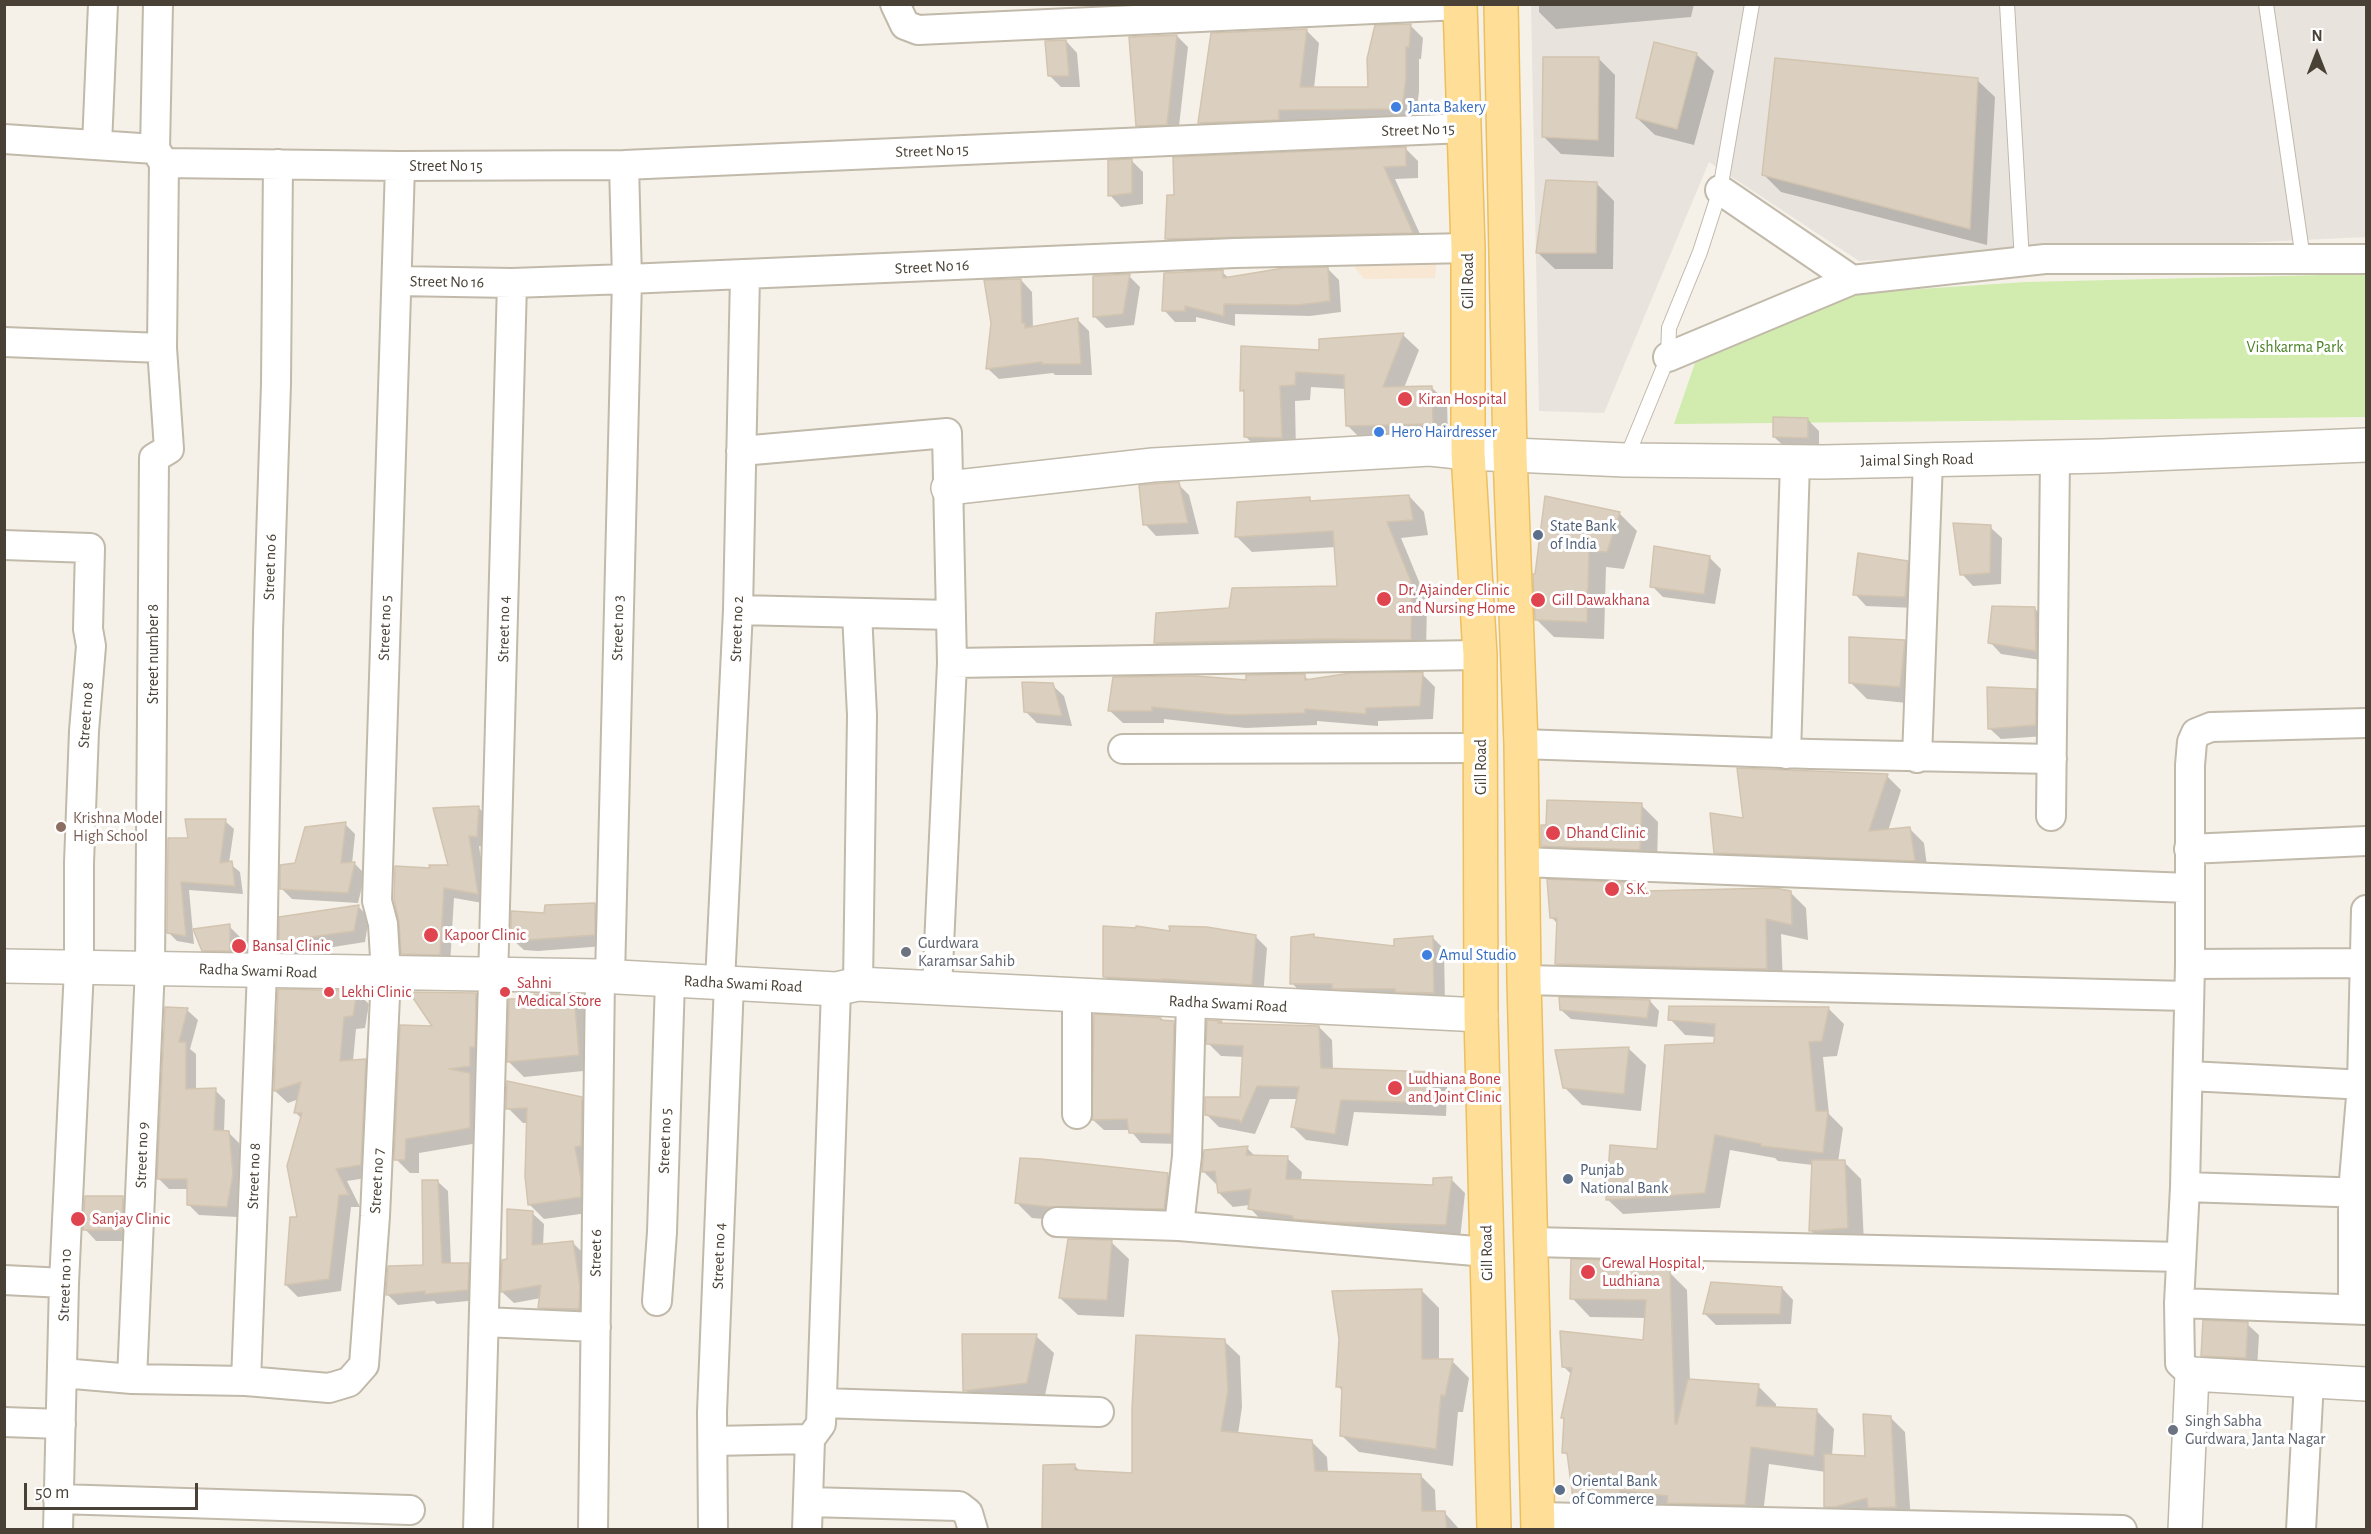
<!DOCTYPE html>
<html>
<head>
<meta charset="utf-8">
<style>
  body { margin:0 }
  #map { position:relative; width:2371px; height:1534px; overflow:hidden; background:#f5f1e8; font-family:"Alegreya Sans",sans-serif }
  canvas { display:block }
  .frame { position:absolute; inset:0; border:6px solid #494136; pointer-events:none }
  .north { position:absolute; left:2287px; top:24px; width:60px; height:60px; -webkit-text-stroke:4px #fff; paint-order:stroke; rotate:0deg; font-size:16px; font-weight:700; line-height:24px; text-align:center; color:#494136 }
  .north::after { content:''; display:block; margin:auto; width:21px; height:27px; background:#494136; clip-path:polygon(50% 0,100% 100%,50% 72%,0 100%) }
  .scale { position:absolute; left:24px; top:1483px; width:174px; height:27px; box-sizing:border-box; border:3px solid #494136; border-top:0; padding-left:8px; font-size:18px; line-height:21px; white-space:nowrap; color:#494136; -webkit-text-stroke:4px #fff; paint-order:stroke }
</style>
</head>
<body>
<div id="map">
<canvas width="2371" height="1534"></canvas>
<div class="frame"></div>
<div class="north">N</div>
<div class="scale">50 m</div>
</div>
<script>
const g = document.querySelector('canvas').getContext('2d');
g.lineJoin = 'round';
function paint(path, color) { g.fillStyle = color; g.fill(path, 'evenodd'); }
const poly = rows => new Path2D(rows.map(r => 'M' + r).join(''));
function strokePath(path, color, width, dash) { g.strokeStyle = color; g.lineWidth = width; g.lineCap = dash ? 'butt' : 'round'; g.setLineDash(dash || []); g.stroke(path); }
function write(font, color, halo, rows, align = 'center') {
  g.font = font + ' "Alegreya Sans",sans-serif'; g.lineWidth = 6; g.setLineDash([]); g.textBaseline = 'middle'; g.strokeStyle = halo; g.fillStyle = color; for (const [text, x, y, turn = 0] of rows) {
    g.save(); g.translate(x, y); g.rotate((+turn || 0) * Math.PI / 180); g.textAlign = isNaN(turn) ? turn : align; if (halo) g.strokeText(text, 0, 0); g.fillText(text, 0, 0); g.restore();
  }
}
paint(poly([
  [1357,256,1437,257,1435,278,1364,279,1355,268]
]), '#f8e7d2');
paint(poly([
  [1531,5,2366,5,2366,237,1859,261,1709,162,1604,413,1539,411]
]), '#e8e3dd');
paint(poly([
  [2366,274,2366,417,1674,424,1695,363,1859,293,2026,282]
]), '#d1ecae');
paint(poly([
  [1539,4,1694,4,1691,17,1556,29,1539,12],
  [1410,25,1423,38,1421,59,1419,59,1419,92,1415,122,1212,136,1200,123,1306,30,1319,43,1314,88,1370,88],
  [1177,36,1188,47,1178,135,1149,137,1138,125],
  [1066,41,1077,53,1080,87,1061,87,1049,75],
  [1696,54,1714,71,1694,145,1655,135,1637,118],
  [1598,58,1615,75,1614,157,1561,154,1543,136],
  [1977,80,1995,97,1987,245,1781,192,1764,175],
  [1406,149,1418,161,1418,178,1395,179,1425,245,1179,252,1167,239],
  [1132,161,1143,172,1143,204,1121,207,1110,195],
  [1596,183,1614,201,1613,269,1555,269,1537,252],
  [1328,269,1339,280,1341,312,1310,316,1235,314,1235,326,1196,317,1196,322,1175,322,1164,310,1222,272,1229,278],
  [1129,276,1140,287,1134,325,1106,328,1095,317,1095,277],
  [1021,280,1032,292,1033,328,1078,320,1089,331,1092,375,1055,375,1053,373,999,379,987,368,993,323],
  [1403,335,1419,350,1404,388,1431,387,1447,402,1448,438,1363,441,1347,425,1346,389,1311,387,1310,400,1295,401,1296,453,1260,451,1245,436,1245,394,1241,390,1321,352,1320,340],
  [1807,419,1819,431,1819,449,1786,448,1774,437],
  [1178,484,1189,495,1199,534,1156,536,1145,524],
  [1409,496,1424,512,1428,535,1401,538,1427,601,1426,654,1171,658,1155,643,1231,610,1339,588,1336,547,1252,552,1237,537,1309,499,1313,502],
  [1546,498,1620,514,1637,531,1624,569,1606,567,1604,639,1554,637,1537,620],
  [1990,527,2002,538,2001,584,1973,586,1962,574],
  [1709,557,1721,569,1715,604,1663,597,1652,586],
  [1907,562,1919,574,1916,608,1866,606,1855,594],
  [2034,608,2046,619,2047,661,2001,654,1990,642],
  [1904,642,1922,659,1917,704,1867,699,1850,682],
  [1422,674,1435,687,1433,719,1378,721,1378,726,1317,721,1317,725,1246,728,1164,719,1164,723,1123,723,1110,711,1247,681,1304,676,1309,680],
  [1052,685,1064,696,1072,726,1037,723,1025,711],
  [2035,691,2047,702,2046,736,2001,739,1989,728],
  [1887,776,1901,790,1888,831,1910,829,1924,843,1928,874,1730,867,1716,852,1745,820],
  [1641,805,1658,822,1657,867,1560,863,1543,846],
  [479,808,490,819,488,847,479,846,488,904,454,898,450,965,414,964,403,953,431,869,450,867],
  [225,821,234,829,229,863,240,872,243,894,189,890,194,944,177,941,168,932,189,840],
  [345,824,355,834,352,864,355,864,365,874,358,903,292,899,281,888,297,864],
  [1638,885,1649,892,1790,892,1806,908,1808,940,1781,934,1783,985,1573,980,1557,964,1558,924,1551,917],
  [595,904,606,916,605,946,538,951,524,950,512,939,545,915],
  [358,906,369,918,365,942,314,950,315,956,292,956,281,945],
  [229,926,240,937,240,962,215,961,203,950],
  [1171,933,1256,937,1267,948,1263,996,1116,988,1105,977],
  [1313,936,1316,938,1395,947,1433,938,1444,949,1445,1004,1303,995,1292,983],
  [279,991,356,992,369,1004,365,1028,356,1029,353,1061,365,1060,377,1073,373,1177,347,1181,360,1207,351,1207,341,1291,298,1297,286,1285,299,1218,302,1119,296,1113,299,1099,288,1103,275,1091],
  [476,994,489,1008,484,1080,476,1081,484,1089,484,1142,419,1153,419,1173,410,1173,396,1159,435,1028],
  [573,996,589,1011,593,1070,524,1077,509,1062,536,1001],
  [1650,1001,1659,1011,1657,1027,1571,1019,1561,1010],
  [1670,1007,1829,1009,1844,1024,1837,1056,1823,1057,1829,1114,1843,1128,1838,1162,1844,1162,1861,1179,1864,1244,1828,1247,1810,1230,1813,1165,1778,1161,1775,1158,1730,1150,1720,1208,1623,1214,1607,1199,1659,1151,1716,1044,1716,1037,1685,1035,1670,1019],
  [166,1009,187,1010,198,1020,190,1049,196,1054,196,1090,215,1090,225,1100,224,1133,229,1133,239,1143,243,1185,237,1217,199,1215,189,1205,189,1189,169,1189,159,1179],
  [1161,1019,1173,1023,1184,1034,1181,1144,1141,1143,1130,1130,1104,1130,1093,1120],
  [1208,1022,1222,1022,1224,1025,1319,1027,1332,1040,1333,1070,1434,1074,1447,1087,1446,1116,1354,1112,1348,1146,1306,1140,1293,1127,1298,1099,1270,1099,1255,1134,1219,1127,1206,1114,1242,1099,1244,1057,1221,1056,1208,1043],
  [1628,1048,1646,1065,1641,1111,1582,1105,1564,1087],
  [581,1099,596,1114,595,1212,544,1219,529,1204,528,1123,523,1123,508,1108],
  [1247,1148,1256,1157,1287,1158,1302,1172,1301,1181,1434,1187,1451,1179,1465,1193,1460,1239,1264,1223,1250,1208,1250,1205,1233,1207,1219,1193,1218,1186,1203,1171],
  [1168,1175,1183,1190,1179,1223,1067,1221,1032,1218,1017,1203],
  [437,1181,448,1191,451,1264,468,1265,479,1275,478,1300,437,1304,434,1301,398,1305,387,1294,425,1267],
  [123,1198,134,1209,133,1241,96,1241,85,1229],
  [532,1213,544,1224,543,1246,572,1242,584,1254,590,1319,551,1319,540,1307,541,1298,514,1303,502,1292,509,1261],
  [1111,1242,1129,1259,1124,1317,1078,1315,1060,1298],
  [1642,1263,1649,1270,1669,1272,1687,1290,1690,1381,1758,1386,1776,1404,1776,1409,1816,1410,1834,1429,1832,1456,1867,1458,1890,1417,1905,1432,1911,1522,1841,1521,1826,1506,1826,1472,1769,1464,1762,1522,1593,1519,1574,1501,1569,1457,1564,1452,1565,1420,1563,1418,1572,1375,1564,1367,1645,1342,1647,1318,1590,1317,1572,1298],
  [1782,1288,1793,1300,1791,1324,1716,1325,1705,1314],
  [1422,1291,1439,1308,1439,1361,1452,1361,1469,1378,1463,1412,1458,1412,1453,1466,1359,1452,1341,1435,1343,1392,1338,1386],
  [2247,1324,2259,1335,2257,1369,2214,1367,2203,1355],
  [1036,1336,1054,1353,1044,1400,982,1407,965,1390],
  [1224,1341,1240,1356,1242,1407,1238,1434,1311,1441,1327,1457,1328,1473,1420,1475,1435,1490,1436,1512,1444,1512,1460,1530,1043,1530,1074,1465,1081,1472,1134,1475]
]), '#0003');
const building = poly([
  [1411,24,1409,47,1406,47,1406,78,1402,109,1279,110,1279,120,1198,123,1211,33,1307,29,1300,87,1368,87,1367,59,1375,25,1411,24],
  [1177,35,1167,125,1136,126,1129,37,1177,35],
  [1066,40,1069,76,1048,76,1045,41,1066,40],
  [1654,42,1697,53,1677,129,1636,118,1654,42],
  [1543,57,1599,57,1598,140,1542,137,1543,57],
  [1775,58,1978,78,1970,229,1762,175,1775,58],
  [1406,147,1406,166,1384,167,1413,233,1165,239,1167,195,1174,195,1173,157,1406,147],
  [1132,159,1132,193,1108,196,1108,160,1132,159],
  [1546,180,1597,182,1596,253,1536,253,1546,180],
  [1328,267,1330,301,1298,305,1224,304,1224,316,1185,306,1185,311,1162,311,1164,273,1223,270,1223,278,1284,268,1328,267],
  [1130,274,1123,314,1093,317,1093,276,1130,274],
  [1021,279,1022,323,1025,323,1025,328,1078,318,1081,364,1042,364,1042,362,986,369,991,323,984,280,1021,279],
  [1404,333,1383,387,1432,386,1433,424,1346,426,1344,375,1296,372,1295,385,1280,386,1282,438,1244,437,1244,390,1240,391,1241,346,1319,350,1319,339,1404,333],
  [1773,417,1808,418,1808,438,1773,437,1773,417],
  [1179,482,1188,523,1143,525,1139,485,1179,482],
  [1409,495,1413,520,1387,522,1412,584,1411,640,1324,639,1154,643,1156,613,1229,608,1232,588,1337,586,1333,531,1235,537,1237,502,1310,497,1310,501,1409,495],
  [1545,496,1620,512,1607,552,1589,551,1587,622,1535,620,1533,574,1535,574,1545,496],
  [1953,523,1991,525,1990,573,1960,575,1953,523],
  [1654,546,1710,556,1704,594,1650,587,1654,546],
  [1858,553,1908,561,1905,597,1853,595,1858,553],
  [1992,606,2035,607,2036,651,1988,643,1992,606],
  [1849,637,1905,640,1900,687,1849,683,1849,637],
  [1423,672,1420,706,1366,708,1366,714,1305,709,1305,713,1232,715,1152,707,1152,711,1108,711,1113,677,1196,676,1246,680,1246,675,1305,674,1305,680,1351,673,1423,672],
  [1022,682,1053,683,1062,716,1024,712,1022,682],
  [1987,687,2036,689,2036,725,1988,729,1987,687],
  [1737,768,1888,774,1869,831,1910,827,1915,861,1714,853,1710,813,1743,818,1737,768],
  [1547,800,1642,803,1640,850,1541,846,1541,825,1546,825,1547,800],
  [479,806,477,837,469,836,478,894,444,888,440,955,401,954,399,923,394,899,395,866,430,868,429,865,448,865,433,808,479,806],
  [185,819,226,819,220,863,232,861,235,886,181,882,186,936,167,933,168,838,188,838,185,819],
  [346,822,341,863,355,862,348,893,280,889,280,865,295,863,305,827,346,822],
  [1547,879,1639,883,1639,886,1645,886,1645,891,1775,888,1791,891,1792,925,1766,919,1767,969,1555,964,1557,918,1550,918,1547,879],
  [595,903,595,935,526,940,511,939,511,911,544,913,545,905,595,903],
  [359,905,354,931,303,938,304,945,279,945,279,917,359,905],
  [230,924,230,951,202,951,193,929,230,924],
  [1103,926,1136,928,1136,926,1170,931,1169,926,1207,927,1256,935,1252,985,1162,979,1162,980,1103,977,1103,926],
  [1314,934,1314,937,1394,946,1394,939,1433,936,1434,993,1395,992,1395,989,1332,989,1332,984,1290,984,1291,937,1314,934],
  [278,989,357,991,353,1016,344,1017,340,1061,366,1059,361,1165,336,1169,349,1195,339,1195,329,1279,285,1285,290,1217,297,1217,287,1166,302,1113,294,1113,301,1082,274,1091,278,989],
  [409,992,476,993,475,1047,470,1047,470,1066,449,1069,470,1073,470,1128,406,1139,405,1160,394,1160,400,1025,432,1026,409,992],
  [534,994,574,994,579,1055,507,1062,509,999,534,999,534,994],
  [1559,997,1650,1000,1647,1018,1560,1010,1559,997],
  [1669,1006,1829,1007,1822,1041,1809,1042,1816,1111,1828,1111,1823,1153,1761,1146,1761,1144,1715,1135,1705,1193,1606,1200,1610,1145,1657,1149,1665,1045,1714,1043,1715,1024,1668,1020,1669,1006],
  [165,1007,188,1008,179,1042,186,1042,186,1089,216,1088,214,1130,229,1131,233,1174,227,1207,187,1205,187,1179,157,1179,165,1007],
  [1094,1014,1161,1018,1161,1020,1174,1021,1171,1134,1129,1133,1127,1119,1092,1120,1094,1014],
  [1207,1020,1222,1021,1218,1023,1319,1026,1321,1068,1435,1072,1433,1103,1341,1100,1335,1134,1291,1127,1299,1087,1257,1086,1241,1123,1239,1120,1205,1115,1205,1097,1240,1097,1243,1046,1206,1044,1207,1020],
  [1629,1047,1624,1094,1563,1088,1555,1050,1629,1047],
  [507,1081,582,1097,581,1146,575,1147,581,1179,581,1197,528,1205,525,1176,527,1108,506,1109,507,1081],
  [1248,1146,1246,1155,1288,1156,1286,1179,1433,1185,1433,1178,1452,1177,1446,1225,1330,1222,1293,1219,1293,1216,1248,1209,1251,1189,1218,1193,1215,1171,1202,1172,1204,1150,1248,1146],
  [1020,1158,1041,1159,1168,1173,1164,1209,1051,1207,1015,1203,1020,1158],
  [1812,1160,1845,1160,1848,1228,1809,1231,1812,1160],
  [422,1180,438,1180,442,1263,469,1263,468,1290,425,1294,425,1291,386,1295,388,1266,423,1265,422,1180],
  [85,1196,123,1196,122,1230,83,1230,85,1196],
  [507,1209,533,1211,532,1245,573,1241,580,1287,579,1309,538,1308,541,1285,501,1292,502,1260,507,1259,507,1209],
  [1068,1239,1112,1240,1107,1300,1059,1298,1068,1239],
  [1571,1259,1643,1261,1643,1268,1670,1270,1675,1424,1677,1424,1688,1379,1759,1384,1756,1406,1817,1409,1814,1456,1751,1447,1745,1505,1667,1503,1668,1496,1620,1490,1620,1498,1573,1499,1567,1453,1562,1453,1564,1418,1561,1418,1572,1368,1562,1367,1560,1331,1643,1340,1646,1300,1570,1299,1571,1259],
  [1711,1282,1782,1287,1780,1314,1703,1314,1711,1282],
  [1422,1289,1422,1359,1453,1359,1445,1396,1441,1395,1436,1449,1340,1436,1342,1387,1336,1387,1339,1339,1332,1291,1422,1289],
  [2203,1320,2248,1322,2246,1358,2201,1356,2203,1320],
  [962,1334,1037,1334,1027,1383,963,1391,962,1334],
  [1136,1335,1225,1339,1228,1391,1221,1431,1312,1440,1315,1471,1421,1474,1422,1511,1445,1511,1447,1530,1042,1530,1043,1465,1075,1464,1075,1470,1132,1473,1132,1409,1136,1335],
  [1863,1414,1891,1416,1896,1507,1868,1508,1867,1498,1835,1507,1824,1507,1824,1454,1865,1456,1863,1414]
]);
paint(building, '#dbcfc0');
strokePath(building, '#d3c4af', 1.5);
const service = poly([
  [2007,4,2022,261],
  [2266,4,2303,259],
  [1626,459,1668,357,1669,328,1700,252,1720,190,1752,4]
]);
const minor = poly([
  [895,4,905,25,918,30,1460,5],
  [4,139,155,149,164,163],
  [97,145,103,4],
  [155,149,158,4],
  [1720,190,1852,280,2045,259,2366,259],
  [397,281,512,283,627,279,1235,253,1468,248],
  [4,342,162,348,164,163,400,166,624,165,1464,128],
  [1668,357,1852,280],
  [741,451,947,433,952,663,937,989],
  [4,545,90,548,88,629,91,646,84,731,79,863,79,969,64,1283,58,1530],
  [738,610,951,615],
  [857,613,862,715,858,984],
  [952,663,1480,655],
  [1521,744,1811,754,2052,759],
  [1123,749,1481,748],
  [1786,754,1795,462],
  [1917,758,1928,460],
  [2051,816,2055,457],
  [2189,849,2366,841],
  [1523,862,2189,888],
  [2190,964,2190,765,2192,742,2196,733,2211,727,2366,723],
  [610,977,627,279,624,165],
  [1524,980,2188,996],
  [720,982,738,610,745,276],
  [1077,996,1077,1114],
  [2189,1076,2366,1085],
  [2185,1187,2366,1193],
  [1057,1222,1179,1226,1487,1252],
  [1179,1226,1187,1156,1191,1002],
  [1531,1242,2181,1257],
  [4,1280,64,1283],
  [657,1301,662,1232,670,980],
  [2179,1303,2366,1310],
  [2353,1309,2353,1192,2362,1085,2366,910],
  [484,1322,596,1327],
  [62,1373,132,1379,246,1381,329,1388,349,1382,364,1365,375,1216,386,974,383,924,377,901,400,166],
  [2192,1374,2180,1363,2179,1303,2185,1187,2190,964,2366,963],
  [132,1379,150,967,154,458,169,449,162,348],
  [246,1381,262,971,268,632,276,384,278,164],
  [822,1403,1099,1412],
  [4,1422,61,1424],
  [713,1441,810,1439,821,1424,836,989],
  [58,1499,410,1510],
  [808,1502,959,1506,968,1513,973,1530],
  [1538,1517,2122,1530],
  [478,1530,512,283],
  [593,1530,600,976],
  [713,1530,712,1412,729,983],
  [807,1530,810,1439],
  [2301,1530,2309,1381]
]);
const tertiary = poly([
  [948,488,1153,465,1430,449,1468,453,1625,460,1823,462,2102,456,2366,445],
  [4,966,600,976,836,989,858,984,1481,1015],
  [2185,1530,2192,1374,2366,1384]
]);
const primary = poly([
  [1460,4,1468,248,1468,453,1480,655,1481,1015,1494,1530],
  [1501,4,1510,454,1521,744,1524,980,1538,1530]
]);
strokePath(service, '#c1b9aa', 16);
strokePath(minor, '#c1b9aa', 32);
strokePath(tertiary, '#c1b9aa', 36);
strokePath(primary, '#ecbf5f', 36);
strokePath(service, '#fff', 14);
strokePath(minor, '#fff', 28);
strokePath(tertiary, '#fff', 33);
strokePath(primary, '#ffdf97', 33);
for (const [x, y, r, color] of [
  [1396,107,6,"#3f7fe0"],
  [1405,399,8,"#e0444e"],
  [1379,432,6,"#3f7fe0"],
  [1538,535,6,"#5c6f8a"],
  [1384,599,8,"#e0444e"],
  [1538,600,8,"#e0444e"],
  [61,827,6,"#8d6e63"],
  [1553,833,8,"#e0444e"],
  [1612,889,8,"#e0444e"],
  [431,935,8,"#e0444e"],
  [239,946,8,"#e0444e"],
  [906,952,6,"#6b7280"],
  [1427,955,6,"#3f7fe0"],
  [329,992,6,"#e0444e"],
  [505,992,6,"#e0444e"],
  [1395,1088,8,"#e0444e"],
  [1568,1179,6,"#5c6f8a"],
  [78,1219,8,"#e0444e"],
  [1588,1272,8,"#e0444e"],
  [2173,1430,6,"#6b7280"],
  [1560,1490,6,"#5c6f8a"]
]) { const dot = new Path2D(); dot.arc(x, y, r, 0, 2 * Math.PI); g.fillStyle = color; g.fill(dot); strokePath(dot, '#fff', 2); }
write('16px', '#366cbe', '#fff', [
  ["Janta Bakery",1408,107],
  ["Hero Hairdresser",1391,432],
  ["Amul Studio",1439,955]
], 'left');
write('16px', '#494136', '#fff', [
  ["Street No 15",1418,130,-2],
  ["Street No 15",932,151,-2],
  ["Street No 15",446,166],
  ["Street No 16",932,267,-3],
  ["Gill Road",1468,281,-90],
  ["Street No 16",447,282,1],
  ["Jaimal Singh Road",1917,460,-1],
  ["Street no 6",270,567,-88],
  ["Street no 5",385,628,-88],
  ["Street no 3",618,628,-89],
  ["Street no 4",504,629,-89],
  ["Street no 2",737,629,-88],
  ["Street number 8",153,654,-90],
  ["Street no 8",86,715,-86],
  ["Gill Road",1481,767,-90],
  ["Radha Swami Road",258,971,2],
  ["Radha Swami Road",743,984,3],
  ["Radha Swami Road",1228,1004,3],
  ["Street no 5",665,1141,-88],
  ["Street no 9",142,1155,-88],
  ["Street no 8",254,1176,-88],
  ["Street no 7",377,1181,-87],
  ["Street 6",596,1253,-89],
  ["Gill Road",1487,1253,-91],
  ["Street no 4",719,1256,-88],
  ["Street no 10",65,1285,-88]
]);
write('16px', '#498024', '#fff', [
  ["Vishkarma Park",2295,347]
]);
write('16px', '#be3a42', '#fff', [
  ["Kiran Hospital",1418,399],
  ["Dr. Ajainder Clinic",1398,590],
  ["and Nursing Home",1398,608],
  ["Gill Dawakhana",1552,600],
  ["Dhand Clinic",1566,833],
  ["S.K.",1626,889],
  ["Kapoor Clinic",444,935],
  ["Bansal Clinic",252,946],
  ["Sahni",517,983],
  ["Medical Store",517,1001],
  ["Lekhi Clinic",341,992],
  ["Ludhiana Bone",1408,1079],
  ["and Joint Clinic",1408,1097],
  ["Sanjay Clinic",92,1219],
  ["Grewal Hospital,",1602,1263],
  ["Ludhiana",1602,1281]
], 'left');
write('16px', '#4e5e75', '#fff', [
  ["State Bank",1550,526],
  ["of India",1550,544],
  ["Punjab",1580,1170],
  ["National Bank",1580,1188],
  ["Oriental Bank",1572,1481],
  ["of Commerce",1572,1499]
], 'left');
write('16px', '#785e54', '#fff', [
  ["Krishna Model",73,818],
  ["High School",73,836]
], 'left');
write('16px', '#5b616d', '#fff', [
  ["Gurdwara",918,943],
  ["Karamsar Sahib",918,961],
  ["Singh Sabha",2185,1421],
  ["Gurdwara, Janta Nagar",2185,1439]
], 'left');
</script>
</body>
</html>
